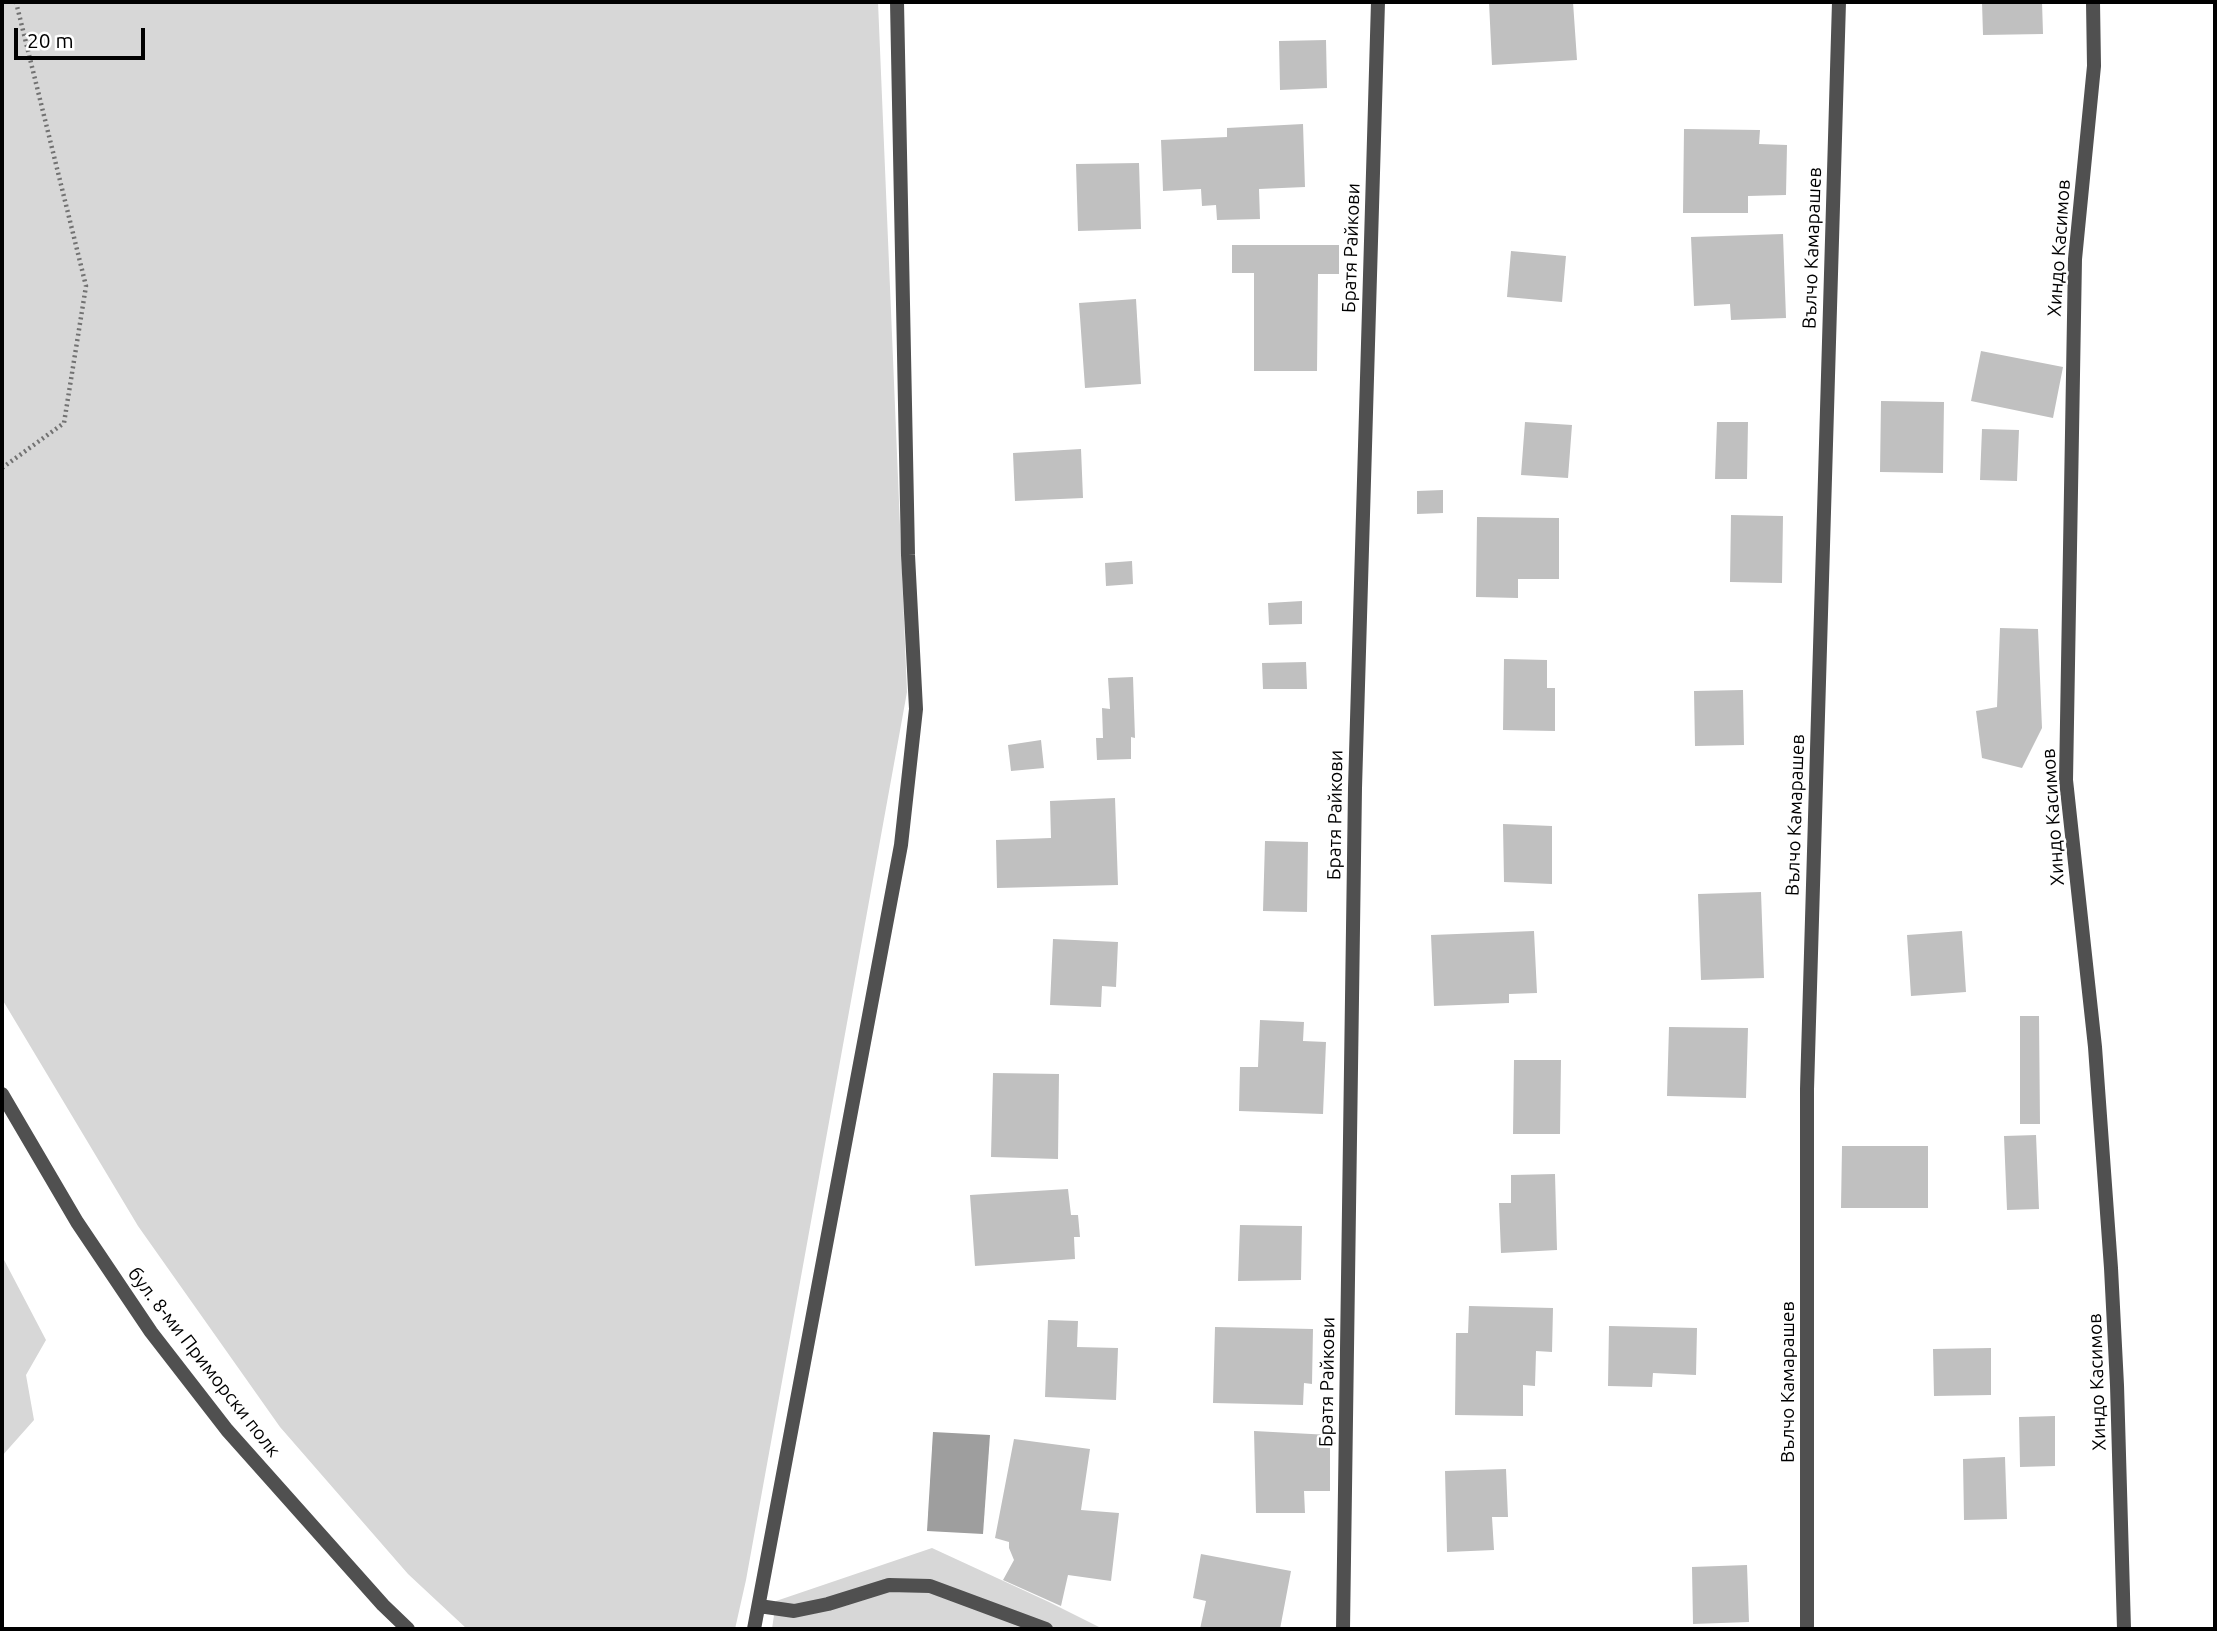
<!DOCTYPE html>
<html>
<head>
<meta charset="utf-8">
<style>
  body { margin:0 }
  #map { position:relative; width:2217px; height:1631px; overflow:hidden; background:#fff; font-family:Ubuntu,sans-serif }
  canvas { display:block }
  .frame { position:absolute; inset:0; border:4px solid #000; pointer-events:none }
  .scale { position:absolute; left:14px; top:28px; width:131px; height:32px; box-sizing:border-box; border:4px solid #000; border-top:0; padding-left:9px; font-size:21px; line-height:24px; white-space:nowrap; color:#000; -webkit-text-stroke:5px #fff; paint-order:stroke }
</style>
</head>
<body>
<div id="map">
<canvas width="2217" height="1631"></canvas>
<div class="frame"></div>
<div class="scale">20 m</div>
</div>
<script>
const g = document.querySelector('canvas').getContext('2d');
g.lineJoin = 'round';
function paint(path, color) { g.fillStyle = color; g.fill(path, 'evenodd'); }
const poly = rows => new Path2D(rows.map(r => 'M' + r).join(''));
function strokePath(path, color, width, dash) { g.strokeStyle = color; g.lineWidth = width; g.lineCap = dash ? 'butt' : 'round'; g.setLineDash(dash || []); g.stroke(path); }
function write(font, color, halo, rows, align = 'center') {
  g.font = font + ' Ubuntu,sans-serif'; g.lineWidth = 5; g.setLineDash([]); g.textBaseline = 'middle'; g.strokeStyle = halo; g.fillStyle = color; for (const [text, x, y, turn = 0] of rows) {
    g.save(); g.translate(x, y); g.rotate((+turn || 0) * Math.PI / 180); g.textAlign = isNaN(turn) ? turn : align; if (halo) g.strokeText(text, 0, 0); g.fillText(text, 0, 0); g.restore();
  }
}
paint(poly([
  [2,2,878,2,907,692,746,1580,735,1629,467,1629,408,1574,280,1427,138,1226,2,999],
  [2,1256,46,1340,26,1375,34,1420,2,1456],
  [932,1548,1049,1602,1103,1629,772,1629,776,1601]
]), '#d7d7d7');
paint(poly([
  [933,1432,990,1435,983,1534,927,1531]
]), '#9e9e9e');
paint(poly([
  [1489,2,1573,2,1577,60,1492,65],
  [1982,2,2042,2,2043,34,1983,35],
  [1326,40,1327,88,1280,90,1279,41],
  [1303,124,1305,187,1259,189,1260,219,1217,220,1216,205,1202,206,1201,189,1163,191,1161,140,1227,137,1227,128],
  [1684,129,1760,130,1759,144,1787,145,1786,195,1748,196,1748,213,1683,213],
  [1139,163,1141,229,1078,231,1076,164],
  [1783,234,1786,318,1731,320,1730,304,1694,306,1691,237],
  [1232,245,1339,245,1339,274,1318,274,1317,371,1254,371,1254,273,1232,273],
  [1511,251,1566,256,1562,302,1507,297],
  [1136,299,1141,384,1085,388,1079,303],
  [1981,351,2063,367,2053,418,1971,401],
  [1881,401,1944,402,1943,473,1880,472],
  [1525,422,1572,425,1568,478,1521,475],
  [1717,422,1748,422,1747,479,1715,479],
  [1982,429,2019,430,2017,481,1980,480],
  [1081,449,1083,498,1015,501,1013,453],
  [1443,490,1443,513,1417,514,1417,491],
  [1731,515,1783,516,1782,583,1730,582],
  [1477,517,1559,518,1559,579,1518,579,1518,598,1476,597],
  [1132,561,1133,584,1106,586,1105,563],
  [1302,601,1302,624,1269,625,1268,603],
  [2000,628,2038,629,2042,728,2022,768,1982,758,1976,711,1997,707],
  [1504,659,1547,660,1547,688,1555,688,1555,731,1503,730],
  [1306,662,1307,689,1263,689,1262,663],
  [1133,677,1135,738,1131,737,1131,759,1097,760,1096,738,1103,738,1102,708,1110,709,1108,678],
  [1743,690,1744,745,1695,746,1694,691],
  [1041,740,1044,768,1011,771,1008,745],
  [1115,798,1118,885,997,888,996,840,1051,838,1050,801],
  [1503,824,1552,826,1552,884,1504,882],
  [1265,841,1308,842,1307,912,1263,911],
  [1761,892,1764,978,1701,980,1698,894],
  [1534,931,1537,993,1509,994,1509,1003,1434,1006,1431,935],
  [1962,931,1966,992,1911,996,1907,935],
  [1053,939,1118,942,1116,987,1102,986,1101,1007,1050,1005],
  [2020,1016,2039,1016,2040,1124,2020,1124],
  [1260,1020,1304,1022,1303,1041,1326,1042,1323,1114,1239,1111,1240,1067,1258,1067],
  [1669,1027,1748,1028,1746,1098,1667,1096],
  [1514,1060,1561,1060,1560,1134,1513,1134],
  [993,1073,1059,1074,1058,1159,991,1157],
  [2036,1135,2039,1209,2007,1210,2004,1136],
  [1842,1146,1928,1146,1928,1208,1841,1208],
  [1555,1174,1557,1250,1501,1253,1499,1203,1511,1203,1511,1175],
  [1068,1189,1071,1215,1078,1215,1080,1237,1074,1237,1075,1259,975,1266,970,1195],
  [1240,1225,1302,1226,1301,1280,1238,1281],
  [1469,1306,1553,1308,1552,1352,1536,1351,1535,1386,1523,1385,1523,1416,1455,1415,1456,1333,1468,1333],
  [1048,1320,1078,1321,1077,1347,1118,1348,1116,1400,1045,1397],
  [1609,1326,1697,1328,1696,1375,1653,1373,1652,1387,1608,1386],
  [1215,1327,1313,1329,1312,1384,1304,1383,1303,1405,1213,1403],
  [1991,1348,1991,1395,1934,1396,1933,1349],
  [2055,1416,2055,1466,2020,1467,2019,1417],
  [1254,1431,1330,1435,1330,1491,1304,1491,1305,1513,1256,1513],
  [1014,1439,1090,1449,1081,1510,1119,1513,1111,1581,1068,1575,1061,1606,1003,1580,1014,1560,1009,1548,1009,1542,995,1538],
  [2005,1457,2007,1519,1964,1520,1963,1459],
  [1506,1469,1508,1517,1492,1517,1494,1550,1447,1552,1445,1471],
  [1201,1554,1291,1571,1280,1629,1200,1629,1206,1601,1193,1598],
  [1747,1565,1749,1622,1693,1624,1692,1567]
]), '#c0c0c0');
strokePath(poly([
  [2,468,64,423,86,286,16,2]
]), '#727272', 4.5, [2, 3.5]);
strokePath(poly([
  [2093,2,2094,66,2075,259,2066,780,2095,1047,2111,1268,2117,1385,2124,1629],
  [759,1606,794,1611,828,1604,889,1585,930,1586,1046,1629],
  [754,1629,901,845,916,709,908,555,897,2],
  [1343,1629,1355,788,1378,2],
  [1807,1629,1807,1089,1839,2]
]), '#505050', 14);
strokePath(poly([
  [2,1094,77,1222,151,1332,227,1430,383,1605,408,1629]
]), '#505050', 14);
write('19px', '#000', '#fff', [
  ["Братя Райкови",1351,248,-88],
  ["Вълчо Камарашев",1812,248,-88],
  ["Хиндо Касимов",2059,248,-86],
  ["Братя Райкови",1335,815,-89],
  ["Вълчо Камарашев",1795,815,-88],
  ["Хиндо Касимов",2053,817,-94],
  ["бул. 8-ми Приморски полк",204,1362,52],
  ["Братя Райкови",1327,1382,-89],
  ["Вълчо Камарашев",1788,1382,-90],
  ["Хиндо Касимов",2097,1382,-92]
]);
</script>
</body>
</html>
